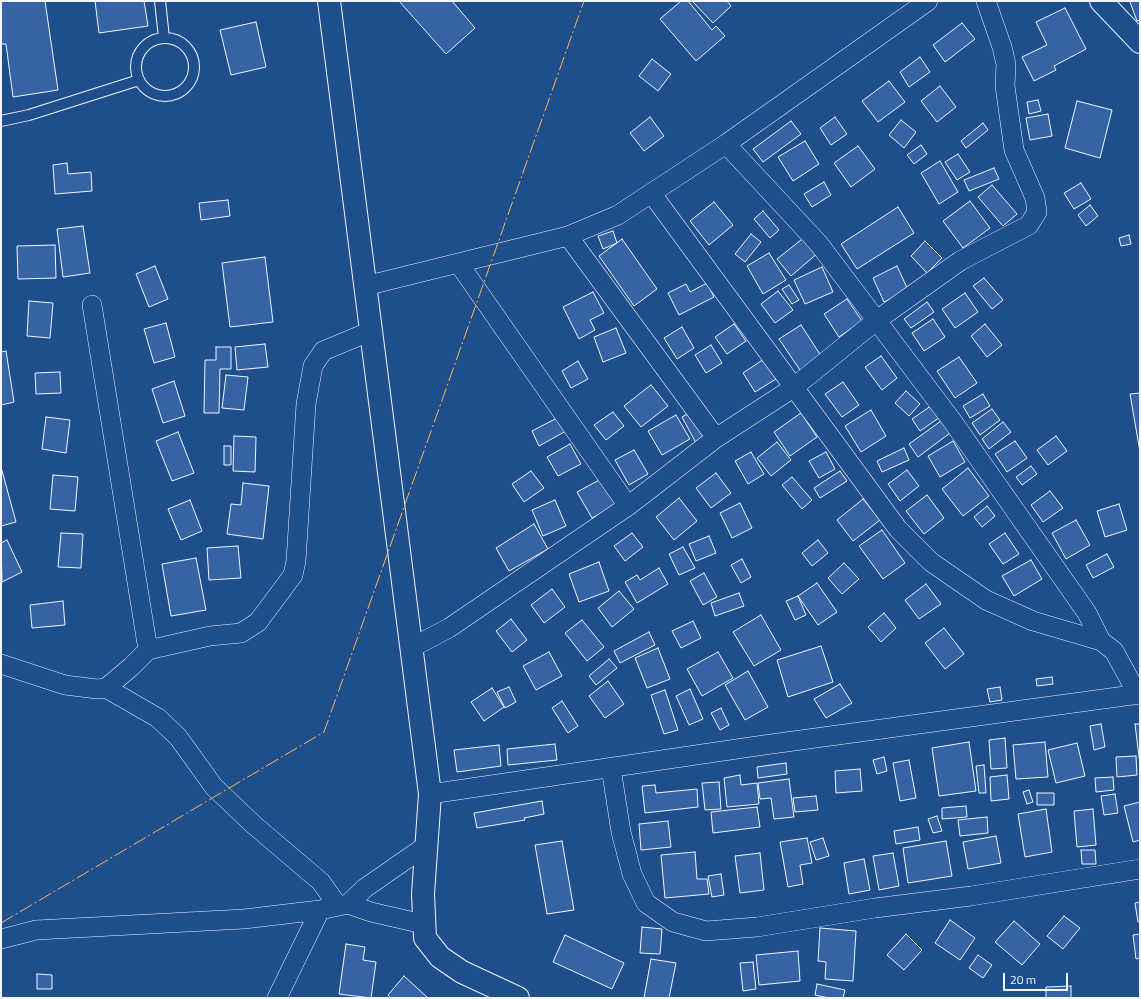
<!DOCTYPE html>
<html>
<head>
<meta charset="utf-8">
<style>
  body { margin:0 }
  #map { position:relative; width:1141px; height:999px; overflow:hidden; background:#1f4e8c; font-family:"Titillium Web",sans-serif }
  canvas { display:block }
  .frame { position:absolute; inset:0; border:2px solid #f2f6ff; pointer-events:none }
  .scale { position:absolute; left:1003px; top:973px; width:65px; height:18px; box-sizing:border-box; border:2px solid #f2f6ff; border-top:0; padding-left:5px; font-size:12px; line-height:14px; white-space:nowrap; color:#f2f6ff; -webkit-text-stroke:3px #1f4e8c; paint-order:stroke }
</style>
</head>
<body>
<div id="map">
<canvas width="1141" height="999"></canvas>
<div class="frame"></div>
<div class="scale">20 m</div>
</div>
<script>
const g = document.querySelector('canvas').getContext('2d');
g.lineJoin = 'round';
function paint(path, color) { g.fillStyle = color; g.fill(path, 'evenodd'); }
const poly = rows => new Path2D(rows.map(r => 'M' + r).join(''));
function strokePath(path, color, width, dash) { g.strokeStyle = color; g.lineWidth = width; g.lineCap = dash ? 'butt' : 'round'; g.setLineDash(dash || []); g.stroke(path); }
const building = poly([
  [1,1,45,1,58,90,13,97,6,44,1,44,1,1],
  [95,1,144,1,148,26,99,33,95,1],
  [399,1,452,1,475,28,446,54,399,1],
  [681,1,688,1,712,30,716,26,725,36,696,61,660,19,681,1],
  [692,1,727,1,731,6,713,23,692,1],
  [1132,1,1140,1,1140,20,1137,21,1130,2,1132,1],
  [1065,8,1086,49,1054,66,1056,70,1034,81,1022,57,1047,45,1036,22,1065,8],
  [256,22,266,67,231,75,220,30,256,22],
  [962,23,975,39,945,62,933,45,962,23],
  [920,57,930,72,909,87,900,72,920,57],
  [652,59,671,74,658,91,639,76,652,59],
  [889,81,905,102,878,122,862,101,889,81],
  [940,86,956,107,937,122,921,101,940,86],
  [1038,100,1041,111,1029,114,1027,102,1038,100],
  [1077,101,1112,110,1100,158,1065,148,1077,101],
  [1048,114,1052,136,1030,140,1026,118,1048,114],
  [650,117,664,136,644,151,630,133,650,117],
  [835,117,847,134,831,145,820,128,835,117],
  [901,120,916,132,904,148,889,135,901,120],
  [791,121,801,134,763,162,753,149,791,121],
  [983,123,988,130,966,148,961,141,983,123],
  [805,141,819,164,793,181,778,157,805,141],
  [921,145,927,154,914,164,907,155,921,145],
  [858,146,875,169,851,187,834,163,858,146],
  [958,154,970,172,957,180,945,162,958,154],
  [940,161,958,192,939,204,921,173,940,161],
  [67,163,68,174,91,172,92,191,55,194,53,165,67,163],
  [994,168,999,179,969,191,964,180,994,168],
  [824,182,831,195,812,207,804,194,824,182],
  [1081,183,1091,199,1074,209,1064,193,1081,183],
  [992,185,1017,214,1003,226,978,197,992,185],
  [228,200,230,216,201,220,199,203,228,200],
  [970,201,990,228,963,248,943,221,970,201],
  [714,202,733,225,709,245,690,221,714,202],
  [1090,205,1098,216,1086,226,1078,215,1090,205],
  [898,207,914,233,857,269,841,244,898,207],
  [763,211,779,230,770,238,754,219,763,211],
  [83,226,90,273,63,277,57,229,83,226],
  [613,231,617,243,603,249,598,236,613,231],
  [751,234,761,242,745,262,735,254,751,234],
  [1129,235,1131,244,1121,246,1119,238,1129,235],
  [806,236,819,252,791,276,777,259,806,236],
  [622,239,657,289,634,306,599,256,622,239],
  [925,241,942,258,927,273,911,256,925,241],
  [55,245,56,278,18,279,17,246,55,245],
  [769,253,786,280,763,294,747,266,769,253],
  [265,257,273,322,230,327,222,263,265,257],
  [155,266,168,299,149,307,136,274,155,266],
  [897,266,908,290,884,302,873,278,897,266],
  [822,267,833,292,805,304,794,280,822,267],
  [984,278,1003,300,992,309,973,286,984,278],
  [707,283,714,297,679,315,668,293,686,284,690,292,707,283],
  [789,285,799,300,792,304,782,289,789,285],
  [778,291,793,310,775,323,761,304,778,291],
  [593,292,604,313,590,320,595,330,579,339,563,307,593,292],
  [965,293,978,312,955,328,942,309,965,293],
  [847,299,862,321,839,337,824,314,847,299],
  [29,301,53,303,50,338,27,336,29,301],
  [927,302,934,312,911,328,904,319,927,302],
  [933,319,945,337,924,351,912,333,933,319],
  [166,323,175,357,154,363,144,329,166,323],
  [734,324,746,341,727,354,715,337,734,324],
  [985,324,1002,345,987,357,971,336,985,324],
  [801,325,823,359,802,373,779,339,801,325],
  [682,327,694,348,677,359,664,338,682,327],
  [616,328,626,353,603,362,594,337,616,328],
  [265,344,268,367,237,370,235,347,265,344],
  [711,345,722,363,706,373,695,355,711,345],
  [216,347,231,347,231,369,220,369,219,413,204,413,205,360,216,360,216,347],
  [6,351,14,402,1,405,1,352,6,351],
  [881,356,897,378,882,390,865,367,881,356],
  [959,357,977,383,955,398,937,371,959,357],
  [764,359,776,379,755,392,743,373,764,359],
  [578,361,588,379,571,388,562,371,578,361],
  [60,372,61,393,36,394,35,373,60,372],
  [226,375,248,377,244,410,222,408,226,375],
  [174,381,185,416,163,423,152,389,174,381],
  [843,382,859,405,842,417,825,394,843,382],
  [651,385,668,406,641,427,624,406,651,385],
  [906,391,920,404,909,416,895,403,906,391],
  [1140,393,1140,452,1130,394,1140,393],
  [983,394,990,406,970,418,963,406,983,394],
  [935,403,943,415,920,431,912,419,935,403],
  [698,408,712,435,696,443,682,417,698,408],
  [992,409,1000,420,980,435,972,423,992,409],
  [871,410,886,436,861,452,845,426,871,410],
  [613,412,624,426,606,440,594,425,613,412],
  [801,413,817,437,790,456,774,432,801,413],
  [676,415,690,439,662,455,648,431,676,415],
  [46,417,70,420,66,453,42,449,46,417],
  [559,417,566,431,539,446,532,431,559,417],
  [941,421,950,433,918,457,909,444,941,421],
  [1003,422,1011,432,989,449,982,439,1003,422],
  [178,432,194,473,172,481,156,441,178,432],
  [234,436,256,437,255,472,233,471,234,436],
  [1056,436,1067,451,1048,465,1037,450,1056,436],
  [953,441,965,462,940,477,928,456,953,441],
  [1015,441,1027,458,1007,472,995,454,1015,441],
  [777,442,791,460,771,476,757,458,777,442],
  [570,444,581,464,558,476,547,457,570,444],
  [224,446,231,446,231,465,224,465,224,446],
  [904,448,909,460,882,472,877,461,904,448],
  [634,450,648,474,629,485,615,460,634,450],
  [751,452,764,474,748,484,735,461,751,452],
  [826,452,835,469,819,478,809,461,826,452],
  [1031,466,1037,474,1022,485,1016,477,1031,466],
  [1,467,16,522,1,526,1,467],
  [968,468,989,496,963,516,942,489,968,468],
  [907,470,919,486,900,501,888,484,907,470],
  [531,471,544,488,524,502,512,484,531,471],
  [840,471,847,481,820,498,814,488,840,471],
  [716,473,731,493,711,508,696,488,716,473],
  [53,475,78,477,75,511,50,509,53,475],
  [792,477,812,500,802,509,782,485,792,477],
  [601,479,616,505,592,518,577,492,601,479],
  [243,483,269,486,263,539,227,534,231,504,241,505,243,483],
  [1050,491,1063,508,1043,522,1031,505,1050,491],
  [927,495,944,518,924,534,906,511,927,495],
  [679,498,697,521,674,540,656,517,679,498],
  [863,499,880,520,853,541,837,520,863,499],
  [190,500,202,531,181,540,168,509,190,500],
  [555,500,566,526,543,536,532,510,555,500],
  [740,503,752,528,732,538,720,513,740,503],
  [1119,504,1127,530,1105,537,1097,511,1119,504],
  [987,506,995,516,982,527,974,517,987,506],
  [1076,520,1090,545,1066,559,1052,533,1076,520],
  [534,524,548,549,509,571,496,548,534,524],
  [882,530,905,563,883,579,859,546,882,530],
  [61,533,83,534,81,568,58,567,61,533],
  [632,533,643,547,625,561,614,546,632,533],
  [1005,533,1019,554,1003,564,989,544,1005,533],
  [709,536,716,553,696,561,689,544,709,536],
  [7,540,22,572,2,582,1,543,7,540],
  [818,540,828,553,812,566,802,553,818,540],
  [238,546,241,578,209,580,207,548,238,546],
  [683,547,695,568,679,575,669,554,683,547],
  [1107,554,1114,567,1093,578,1086,565,1107,554],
  [196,558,206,610,171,616,162,564,196,558],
  [742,559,751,577,741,583,731,565,742,559],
  [1031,560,1042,579,1014,596,1002,576,1031,560],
  [599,562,609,591,579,602,569,574,599,562],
  [844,563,859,579,842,594,828,578,844,563],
  [659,568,668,584,637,603,625,582,637,575,640,580,659,568],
  [704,573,717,597,703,605,690,581,704,573],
  [817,583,837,612,818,625,798,596,817,583],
  [926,584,941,604,919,619,905,600,926,584],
  [552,589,565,607,544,623,531,605,552,589],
  [619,591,634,609,612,627,598,608,619,591],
  [739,593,744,606,715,616,711,603,739,593],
  [798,596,806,615,795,620,786,601,798,596],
  [63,601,65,625,32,628,30,605,63,601],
  [884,613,896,628,881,642,868,627,884,613],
  [761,615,781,650,754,666,733,632,761,615],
  [511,619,527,640,512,652,496,631,511,619],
  [582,620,604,647,587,661,565,633,582,620],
  [693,621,701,638,681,648,672,631,693,621],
  [944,628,964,654,945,669,925,643,944,628],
  [649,632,655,645,620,663,614,651,649,632],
  [821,646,833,682,788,697,777,660,821,646],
  [658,648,670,679,647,688,635,658,658,648],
  [549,652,562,676,536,690,523,666,549,652],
  [718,652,733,678,702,696,687,669,718,652],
  [609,659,617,668,596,685,589,676,609,659],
  [748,671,768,707,745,720,725,685,748,671],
  [1052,677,1053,684,1037,686,1036,679,1052,677],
  [608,681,624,704,605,718,589,696,608,681],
  [840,684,852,703,826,718,814,699,840,684],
  [509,687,516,702,505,708,497,692,509,687],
  [1000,687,1002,700,990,702,987,689,1000,687],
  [492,688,504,707,484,721,471,702,492,688],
  [690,689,703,719,689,725,676,696,690,689],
  [665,690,678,730,664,734,651,695,665,690],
  [562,701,578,726,568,733,552,708,562,701],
  [721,708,729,725,720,730,711,713,721,708],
  [1101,724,1105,747,1094,750,1090,726,1101,724],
  [1135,724,1140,724,1140,765,1135,724],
  [1005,738,1007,768,991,769,989,740,1005,738],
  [969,742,976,791,939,796,932,748,969,742],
  [1045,742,1048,777,1016,779,1013,745,1045,742],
  [1077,743,1085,776,1056,783,1048,750,1077,743],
  [555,744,557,760,508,765,507,749,555,744],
  [499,745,501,766,457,772,454,750,499,745],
  [1136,756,1137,775,1117,777,1116,757,1136,756],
  [884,757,887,771,877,774,873,760,884,757],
  [909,760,916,798,900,801,893,763,909,760],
  [786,763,787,774,758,778,757,767,786,763],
  [984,765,986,793,979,793,976,766,984,765],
  [860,769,862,791,836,793,835,771,860,769],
  [740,775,741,785,757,783,759,804,727,807,724,778,740,775],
  [1007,775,1009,799,991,801,990,777,1007,775],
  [1113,777,1114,790,1096,792,1095,778,1113,777],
  [789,779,794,817,774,819,771,798,760,799,758,783,789,779],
  [719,782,721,809,705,810,702,783,719,782],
  [655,785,656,793,697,789,698,807,645,813,642,786,655,785],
  [1029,790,1033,802,1027,804,1023,792,1029,790],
  [1037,793,1054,793,1054,805,1037,805,1037,793],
  [1115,794,1118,813,1104,815,1101,796,1115,794],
  [816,796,818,810,795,812,793,798,816,796],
  [542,801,544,814,524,818,525,820,477,828,474,813,542,801],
  [1140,802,1140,840,1133,842,1124,806,1140,802],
  [966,806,967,817,942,819,942,808,966,806],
  [757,807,760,827,713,833,711,812,757,807],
  [1046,809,1052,852,1025,857,1018,814,1046,809],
  [1093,809,1096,845,1077,847,1074,811,1093,809],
  [937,816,942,831,933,833,928,819,937,816],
  [987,817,988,833,960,836,958,820,987,817],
  [668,821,671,847,641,850,639,824,668,821],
  [918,827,920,840,896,844,894,831,918,827],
  [996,836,1001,863,968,869,963,842,996,836],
  [807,838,812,863,800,865,803,884,788,887,780,842,807,838],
  [823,838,829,856,816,860,810,842,823,838],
  [562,841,574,910,547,914,535,845,562,841],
  [946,841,952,876,908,883,903,848,946,841],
  [1081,850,1095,850,1096,864,1082,864,1081,850],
  [695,852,697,879,707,879,709,894,665,898,661,855,695,852],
  [760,853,764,890,740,893,735,856,760,853],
  [893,853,899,886,879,890,873,856,893,853],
  [864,859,870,890,849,894,844,863,864,859],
  [721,874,724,895,712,897,708,876,721,874],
  [1140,902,1140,922,1138,922,1135,903,1140,902],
  [1064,916,1080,928,1063,949,1047,936,1064,916],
  [950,920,975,938,960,960,935,943,950,920],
  [1014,921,1040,944,1022,965,995,942,1014,921],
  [642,927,662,929,660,954,640,953,642,927],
  [820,928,856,931,853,981,825,979,826,962,818,961,820,928],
  [906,934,922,950,904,970,887,955,906,934],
  [1140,934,1140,958,1136,959,1133,935,1140,934],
  [565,935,624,963,612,989,553,962,565,935],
  [346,944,365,947,363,960,376,962,371,998,339,994,346,944],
  [798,951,800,981,759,985,756,955,798,951],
  [978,955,992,965,983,978,969,968,978,955],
  [651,959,676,963,669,998,644,998,651,959],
  [753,962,756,989,743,991,740,963,753,962],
  [37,974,52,975,52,989,37,989,37,974],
  [404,976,428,998,391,998,388,995,404,976],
  [817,984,845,990,843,998,829,998,815,995,817,984],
  [1071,986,1071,998,1046,998,1046,987,1071,986]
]);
paint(building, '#3563a3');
strokePath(building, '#f2f6ff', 1);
const service = poly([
  [160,1,164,38],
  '136 67a29 29 0 1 1 58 0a29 29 0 1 1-58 0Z',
  [1,121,29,115,139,80]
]);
const minor = poly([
  [726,144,819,244,953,422,1087,613,1101,641],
  [652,194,898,529,931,562,986,600,1033,621,1101,641,1114,651,1138,695],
  [568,236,716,438],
  [459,264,628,506],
  [365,286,568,236,618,215,726,144,928,1],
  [92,305,148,650],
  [411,648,449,628,628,506,716,438,793,388,877,320,960,261,1029,225,1037,212,1035,198,1014,150,1005,86,1006,64,1002,47,986,1],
  [1,664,65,685,97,689,106,688,131,667,148,650,210,636,241,633,258,622,293,575,296,561,306,404,313,366,323,351,371,331],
  [106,688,158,718,178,737,214,787,254,825,321,882,338,906],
  [611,768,621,832,632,874,646,903,673,922,706,931,757,927,875,908,971,896,1140,869],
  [430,794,764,745,1140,694],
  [348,904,365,888,427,845],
  [1,939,36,930,244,919,320,910,348,904,371,912,423,924],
  [277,998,320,910]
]);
const tertiary = poly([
  [329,1,430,794,423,894,425,938,440,957,462,972,518,998],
  [1101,1,1140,42]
]);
strokePath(service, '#f2f6ff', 12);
strokePath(minor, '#f2f6ff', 20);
strokePath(tertiary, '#f2f6ff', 24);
strokePath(service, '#1f4e8c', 10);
strokePath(minor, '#1f4e8c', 19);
strokePath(tertiary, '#1f4e8c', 22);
strokePath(poly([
  [1,923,324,732,584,1]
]), '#ffb74d', 1, [14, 3, 2, 3]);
</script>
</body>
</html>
